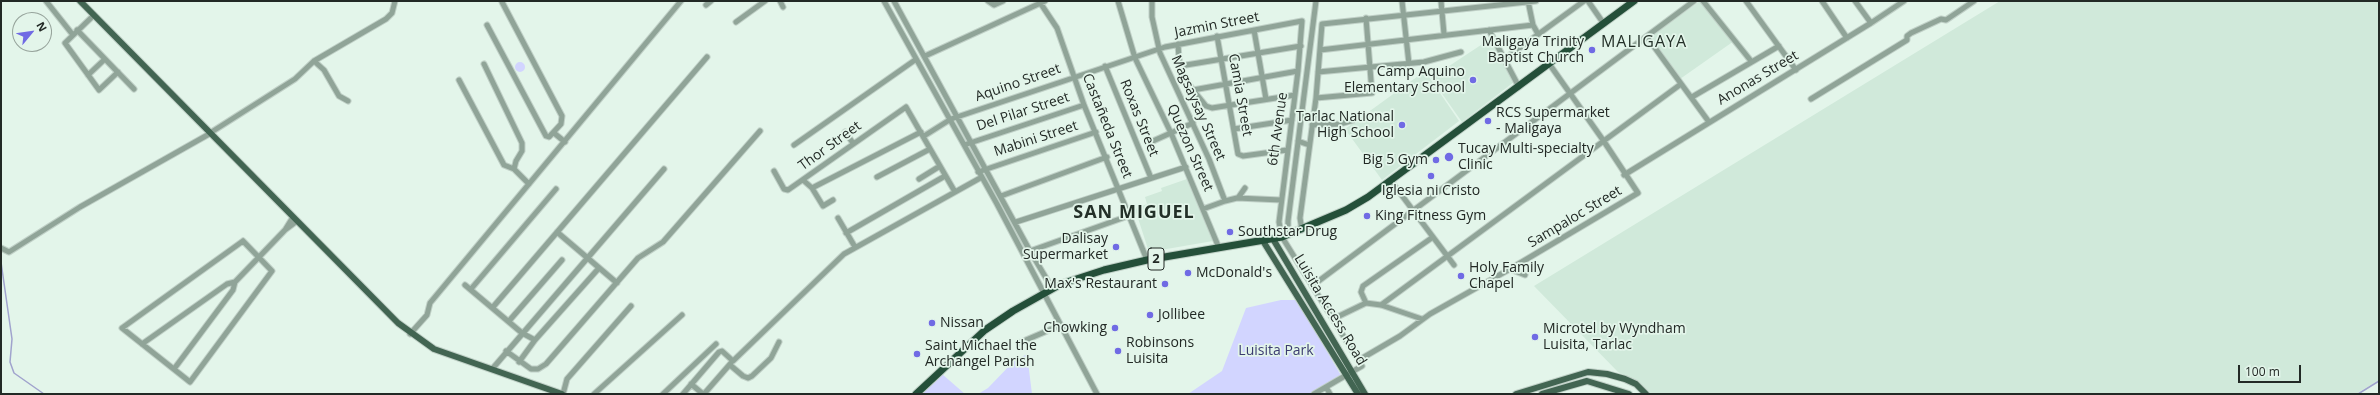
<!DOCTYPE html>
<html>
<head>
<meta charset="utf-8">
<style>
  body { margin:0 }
  #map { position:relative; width:2380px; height:395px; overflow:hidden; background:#e3f5ea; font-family:"Open Sans",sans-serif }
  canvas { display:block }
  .frame { position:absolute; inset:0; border:2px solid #222925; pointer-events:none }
  .north { position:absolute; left:12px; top:12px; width:40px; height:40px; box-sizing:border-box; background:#e3f5ea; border:1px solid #96a39b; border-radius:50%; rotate:61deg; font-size:11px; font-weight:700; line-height:16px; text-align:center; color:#222925 }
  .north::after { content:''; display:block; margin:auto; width:14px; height:18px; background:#706ae4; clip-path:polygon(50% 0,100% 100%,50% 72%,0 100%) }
  .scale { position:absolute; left:2238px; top:365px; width:63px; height:18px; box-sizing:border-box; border:2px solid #222925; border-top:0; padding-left:5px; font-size:12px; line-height:14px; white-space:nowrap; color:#222925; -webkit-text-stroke:3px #e3f5ea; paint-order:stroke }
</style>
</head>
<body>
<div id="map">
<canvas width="2380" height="395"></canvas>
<div class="frame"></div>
<div class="north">N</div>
<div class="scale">100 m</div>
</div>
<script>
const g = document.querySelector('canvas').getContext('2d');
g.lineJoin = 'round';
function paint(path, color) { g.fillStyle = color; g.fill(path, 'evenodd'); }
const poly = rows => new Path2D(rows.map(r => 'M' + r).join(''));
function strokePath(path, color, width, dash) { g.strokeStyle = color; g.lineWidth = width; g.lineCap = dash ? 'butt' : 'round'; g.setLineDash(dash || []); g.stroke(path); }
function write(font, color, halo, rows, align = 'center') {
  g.font = font + ' "Open Sans",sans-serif'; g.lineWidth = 3.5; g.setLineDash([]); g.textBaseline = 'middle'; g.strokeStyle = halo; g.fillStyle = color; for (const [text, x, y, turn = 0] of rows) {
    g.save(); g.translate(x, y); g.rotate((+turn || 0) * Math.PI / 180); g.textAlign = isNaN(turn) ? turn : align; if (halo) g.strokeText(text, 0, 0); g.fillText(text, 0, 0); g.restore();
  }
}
paint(poly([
  [1700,1,1702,1,1734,41,1680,79,1648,38],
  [2000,1,2379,1,2379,380,2356,394,1649,394,1633,380,1618,372,1534,286],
  [1490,39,1514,82,1462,122,1431,78],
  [1425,71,1459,121,1382,180,1345,129],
  [1187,179,1213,241,1149,252,1135,209,1147,204,1145,197,1162,191,1161,188]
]), '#d0e9da');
paint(poly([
  '515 67a5 5 0 1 1 10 0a5 5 0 1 1-10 0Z',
  [1281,300,1297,300,1343,379,1319,394,1188,394,1222,371,1246,308],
  [1027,354,1032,394,978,394,988,388,1014,361],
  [942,374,965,394,922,394]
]), '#d2d5ff');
strokePath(poly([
  [1,262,12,339,10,362,14,373,44,394],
  [2358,394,2379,381]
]), '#a0a3cd', 1.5);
const minor = poly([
  [46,1,73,35],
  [780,1,783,7],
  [884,1,997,204,1097,394],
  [894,1,1030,251,1052,288],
  [988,1,994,5,1003,1],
  [1039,1,1057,28,1084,105,1147,260],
  [1118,1,1135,58,1171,133,1219,248],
  [1152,1,1152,17,1160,53,1209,159,1225,201,1203,209],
  [1402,1,1409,64],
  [1441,1,1444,34],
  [1528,1,1533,25,1538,34],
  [1588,1,1604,24],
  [1703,1,1751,61],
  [1746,1,1796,70],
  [1822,1,1847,38],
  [1855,1,1871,23],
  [706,5,711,1],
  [94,15,65,43,99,90,118,72],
  [736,22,765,1],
  [487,25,546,136,549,137,561,124,562,116,502,2],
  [77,30,134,89],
  [1254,30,1266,99],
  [1489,30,1519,87],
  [1217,36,1238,154,1243,156,1287,150],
  [1647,37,1709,122],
  [1178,44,1179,59,1183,75,1193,90,1298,71],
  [1320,50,1533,25],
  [925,56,1045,1],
  [1503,60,1584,1],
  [314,61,324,70,339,96,348,101],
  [484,64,522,143,522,151,516,161,514,169,529,184],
  [1105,66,1151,178],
  [1180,66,1301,46],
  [1318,72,1424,62,1461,52],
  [88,75,105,59],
  [459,80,504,165,514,169],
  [1193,90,1206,106,1212,108,1295,95],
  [1692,97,1779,46],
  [1316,98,1372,93,1366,18],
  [1811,99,1907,40,1907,36,1911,33,1941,19,1946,20,1974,1],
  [1312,125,1340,124,1354,120],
  [1234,129,1292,120],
  [845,132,853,143],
  [210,133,295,79,314,61,386,19,392,13,395,1],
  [554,133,565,142],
  [924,136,951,119,1165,47,1302,21,1298,71,1279,222,1282,237,1362,366,1314,394],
  [1153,141,1193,123],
  [1298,141,1309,145],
  [794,145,915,60],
  [964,145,1084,105],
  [774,171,784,189,788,190,906,107,955,192],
  [978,172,1096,132],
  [1624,175,1871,23,1904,1],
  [877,177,930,149],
  [919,179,940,166],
  [803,180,812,188,823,206,833,200],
  [1391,181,1454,265],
  [812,188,921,132],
  [1001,196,1107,157],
  [1238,198,1245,188],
  [1225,201,1237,198,1281,200],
  [838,218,855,247],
  [1016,222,1186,167],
  [285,230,293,217],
  [1302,230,1300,218,1316,98,1322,24,1536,1],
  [557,232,617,283],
  [846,233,945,176],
  [1288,234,1288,221,1316,1],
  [243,241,272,271,190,382,122,328,243,241],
  [1,248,9,252,80,207,211,133],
  [1030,251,1131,215],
  [1510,269,1525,275],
  [465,285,522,333,535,340,599,268],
  [1312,286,1694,1],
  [471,289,556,189],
  [1366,303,1361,292,1363,286,1433,237],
  [1381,305,1681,84],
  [493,307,707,57],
  [1333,319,1366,303,1381,305,1422,319],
  [509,321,562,260],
  [410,334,427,315,430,303,681,1],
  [1019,343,1061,325],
  [142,344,227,284,235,282],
  [506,351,531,369,538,369,546,364,638,258,663,242,760,131],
  [1359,360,1400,336,1430,314,1510,269,1638,193,1603,140,1550,65],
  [519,362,535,340],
  [730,365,743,376,748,378,752,376,771,358,779,342],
  [493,368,664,169],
  [174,369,233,290,235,282,285,230,297,221],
  [691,384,703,394],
  [1326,387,1330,394],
  [563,394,567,379,631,306],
  [594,394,682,315],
  [663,394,716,344],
  [683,394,719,352,722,351,733,361,844,254,982,177],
  [704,394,731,363]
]);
const major = poly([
  [80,1,398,323,434,349,562,394],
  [1273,239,1365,394],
  [1263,241,1358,394],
  [1516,394,1588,372,1607,374,1625,379,1636,384,1646,394],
  [1542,394,1587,381,1629,394]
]);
const highway = poly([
  [916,394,985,330,1013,311,1061,284,1104,270,1147,260,1282,237,1346,210,1368,197,1634,1]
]);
strokePath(minor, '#c0d0c7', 7);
strokePath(major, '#c0d0c7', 8);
strokePath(highway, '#c0d0c7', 9);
strokePath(minor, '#90a498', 5);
strokePath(major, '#426552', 6);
strokePath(highway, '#244f39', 7);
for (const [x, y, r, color] of [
  [1592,50,4,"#706ae4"],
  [1473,80,4,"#706ae4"],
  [1488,121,4,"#706ae4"],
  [1402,125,4,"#706ae4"],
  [1449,157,5,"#706ae4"],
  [1436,160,4,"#706ae4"],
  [1431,176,4,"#706ae4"],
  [1367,216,4,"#706ae4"],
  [1230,232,4,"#706ae4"],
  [1116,247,4,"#706ae4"],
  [1188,273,4,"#706ae4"],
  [1461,276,4,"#706ae4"],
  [1165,284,4,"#706ae4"],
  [1150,315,4,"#706ae4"],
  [932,323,4,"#706ae4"],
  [1115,328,4,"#706ae4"],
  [1535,337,4,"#706ae4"],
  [1118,351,4,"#706ae4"],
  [917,354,4,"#706ae4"]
]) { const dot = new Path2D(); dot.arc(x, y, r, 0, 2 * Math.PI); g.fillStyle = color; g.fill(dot); strokePath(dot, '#e3f5ea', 1.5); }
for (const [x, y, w] of [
  [1156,259,16]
]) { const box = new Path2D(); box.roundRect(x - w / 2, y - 11, w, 22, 3); g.fillStyle = '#e3f5ea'; g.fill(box); strokePath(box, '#222925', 1); }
write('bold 13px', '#222925', null, [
  ["2",1156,259]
]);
write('14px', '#222925', '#e3f5ea', [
  ["Jazmin Street",1217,25,-11],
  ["Anonas Street",1758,78,-31],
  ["Aquino Street",1018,83,-19],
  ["Camia Street",1240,95,80],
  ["Magsaysay Street",1198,108,66],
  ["Del Pilar Street",1023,112,-18],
  ["Roxas Street",1139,118,68],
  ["Castañeda Street",1107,126,68],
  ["6th Avenue",1278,129,-82],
  ["Mabini Street",1036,139,-18],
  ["Thor Street",830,146,-36],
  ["Quezon Street",1190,148,66],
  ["Sampaloc Street",1575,217,-31],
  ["Luisita Access Road",1330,310,59]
]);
write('14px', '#222925', '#e3f5ea', [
  ["Maligaya Trinity",1584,42,"right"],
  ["Baptist Church",1584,58,"right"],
  ["Camp Aquino",1465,72,"right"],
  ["Elementary School",1465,88,"right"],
  ["RCS Supermarket",1496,113],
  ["- Maligaya",1496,129],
  ["Tarlac National",1394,117,"right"],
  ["High School",1394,133,"right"],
  ["Tucay Multi-specialty",1458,149],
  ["Clinic",1458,165],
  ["Big 5 Gym",1428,160,"right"],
  ["Iglesia ni Cristo",1431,191,"center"],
  ["King Fitness Gym",1375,216],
  ["Southstar Drug",1238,232],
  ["Dalisay",1108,239,"right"],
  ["Supermarket",1108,255,"right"],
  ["Holy Family",1469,268],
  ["Chapel",1469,284],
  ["McDonald's",1196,273],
  ["Max's Restaurant",1157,284,"right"],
  ["Jollibee",1158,315],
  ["Nissan",940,323],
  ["Chowking",1107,328,"right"],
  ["Microtel by Wyndham",1543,329],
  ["Luisita, Tarlac",1543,345],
  ["Robinsons",1126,343],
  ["Luisita",1126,359],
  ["Saint Michael the",925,346],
  ["Archangel Parish",925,362]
], 'left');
write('14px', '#3b3b71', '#e3f5ea', [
  ["Luisita Park",1276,351]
]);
g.letterSpacing = '1px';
write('16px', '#233028', '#e3f5ea', [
  ["MALIGAYA",1644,42]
]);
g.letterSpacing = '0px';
g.letterSpacing = '1px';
write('bold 18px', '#233028', '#e3f5ea', [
  ["SAN MIGUEL",1134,213]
]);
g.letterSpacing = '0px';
</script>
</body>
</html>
